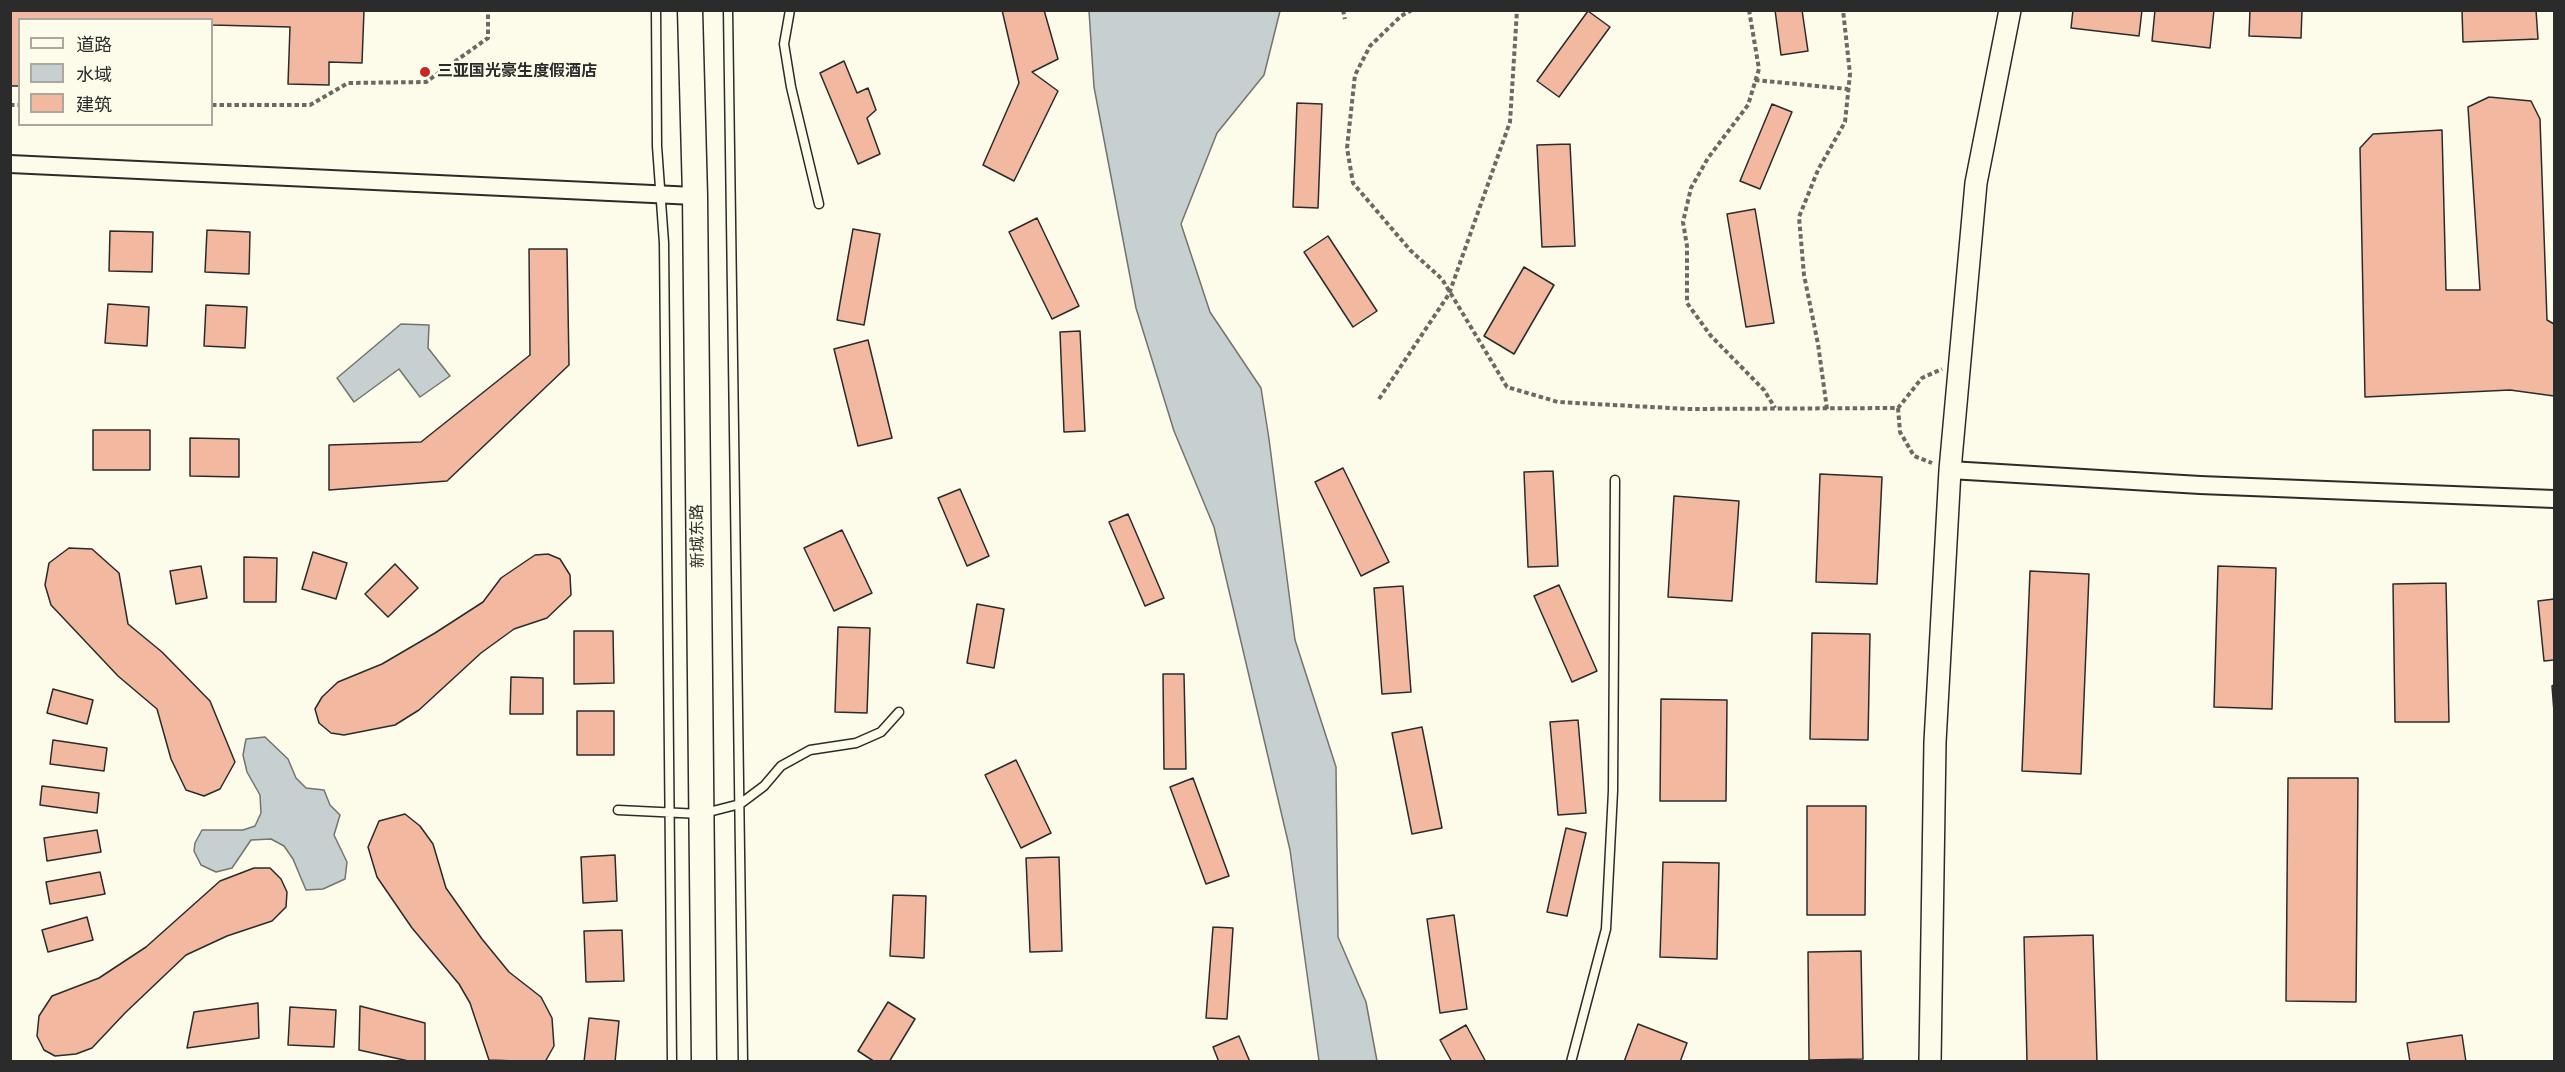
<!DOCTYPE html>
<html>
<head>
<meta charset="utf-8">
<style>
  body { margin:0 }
  #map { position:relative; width:2565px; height:1072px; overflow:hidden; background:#fdfbea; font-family:"Fira Sans Condensed","Noto Sans SC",sans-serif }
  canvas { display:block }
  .frame { position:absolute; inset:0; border:12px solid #2b2b2b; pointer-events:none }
  .legend { position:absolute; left:18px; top:18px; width:195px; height:108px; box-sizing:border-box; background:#fdfbea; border:2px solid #a9a89e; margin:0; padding:8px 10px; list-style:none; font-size:18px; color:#2b2b2b }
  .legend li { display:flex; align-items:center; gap:12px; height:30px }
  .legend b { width:30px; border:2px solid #a9a89e }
</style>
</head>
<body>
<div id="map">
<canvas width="2565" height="1072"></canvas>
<div class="frame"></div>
<ul class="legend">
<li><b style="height:8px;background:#fdfbea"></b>道路</li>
<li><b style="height:16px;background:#c7d0d0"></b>水域</li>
<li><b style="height:16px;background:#f2b8a0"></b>建筑</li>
</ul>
</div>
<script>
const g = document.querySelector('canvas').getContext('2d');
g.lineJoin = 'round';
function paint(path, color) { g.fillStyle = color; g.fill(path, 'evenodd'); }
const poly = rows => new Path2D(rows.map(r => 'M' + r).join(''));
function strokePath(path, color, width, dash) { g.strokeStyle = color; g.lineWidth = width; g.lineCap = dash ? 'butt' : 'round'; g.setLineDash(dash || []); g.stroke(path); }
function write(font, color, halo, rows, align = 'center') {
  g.font = font + ' "Fira Sans Condensed","Noto Sans SC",sans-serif'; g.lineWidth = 4.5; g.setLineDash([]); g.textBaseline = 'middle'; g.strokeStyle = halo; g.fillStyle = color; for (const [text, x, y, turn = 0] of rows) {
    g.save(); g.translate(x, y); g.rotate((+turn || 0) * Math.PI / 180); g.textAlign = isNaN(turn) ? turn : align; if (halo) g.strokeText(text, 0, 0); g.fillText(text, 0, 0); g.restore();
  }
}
const water = poly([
  [1089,11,1280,11,1264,75,1217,133,1181,224,1210,312,1261,388,1269,439,1295,640,1336,767,1338,937,1366,1002,1377,1061,1319,1061,1290,850,1214,527,1174,431,1136,308,1094,87,1089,11],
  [401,324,429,325,428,348,450,376,420,397,399,369,354,402,337,378,401,324],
  [265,737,288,759,296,778,306,788,324,790,330,805,340,815,334,835,347,862,345,879,323,889,306,890,293,859,284,846,271,839,251,840,232,868,216,872,201,865,194,851,195,843,202,830,243,830,255,826,261,813,260,795,247,772,243,755,246,739,265,737]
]);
paint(water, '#c7d0d0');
strokePath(water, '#74746e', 1.5);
const building = poly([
  [11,10,364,10,362,63,329,62,329,85,288,84,290,27,212,25,212,20,20,20,20,86,10,86,11,10],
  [1002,10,1044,10,1058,59,1032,72,1058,91,1014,181,983,165,1019,83,1002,10],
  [1775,10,1802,10,1808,51,1781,55,1775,10],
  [2073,10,2142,10,2139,36,2071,28,2073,10],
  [2155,10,2214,10,2210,48,2152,41,2155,10],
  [2250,10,2302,10,2301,38,2249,36,2250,10],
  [2462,10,2536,10,2538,39,2463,42,2462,10],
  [1588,11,1610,27,1559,97,1537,81,1588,11],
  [844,61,857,93,868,88,876,110,867,118,880,154,858,164,820,73,844,61],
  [2489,97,2531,101,2540,119,2547,320,2554,324,2554,396,2510,390,2365,397,2360,148,2373,134,2442,130,2446,290,2480,290,2468,107,2489,97],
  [1297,103,1322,104,1318,208,1293,207,1297,103],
  [1772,104,1792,112,1760,189,1740,181,1772,104],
  [1570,144,1575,246,1542,247,1537,145,1570,144],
  [1755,209,1774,323,1746,327,1727,214,1755,209],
  [1037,218,1079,306,1052,319,1009,232,1037,218],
  [853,229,880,234,864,325,837,320,853,229],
  [207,230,250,232,249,274,205,272,207,230],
  [110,231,153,232,152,272,109,271,110,231],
  [1328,236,1377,311,1353,327,1304,252,1328,236],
  [529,249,567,249,569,365,447,481,329,490,329,445,421,442,530,355,529,249],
  [1524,267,1554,285,1514,354,1484,336,1524,267],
  [108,304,149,307,147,346,105,343,108,304],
  [206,305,247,307,245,348,204,346,206,305],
  [1080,331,1085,431,1064,432,1060,332,1080,331],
  [868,340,892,438,858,446,834,349,868,340],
  [93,430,150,430,150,470,93,470,93,430],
  [190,438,239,439,239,477,190,476,190,438],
  [1343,468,1389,562,1361,576,1315,482,1343,468],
  [1553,471,1558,566,1528,567,1524,472,1553,471],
  [1820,474,1882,477,1877,584,1816,582,1820,474],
  [960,489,989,556,967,566,938,498,960,489],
  [1674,496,1739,501,1732,601,1668,597,1674,496],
  [1128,514,1164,598,1145,606,1109,522,1128,514],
  [842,530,872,593,834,611,804,548,842,530],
  [69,548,92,549,119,573,128,624,162,652,210,701,235,762,220,789,204,796,186,790,171,759,157,709,118,676,51,605,45,585,49,563,69,548],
  [313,552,347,563,336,599,302,589,313,552],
  [548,554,560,559,570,575,571,595,547,618,514,629,481,653,419,710,395,725,344,735,331,733,319,723,315,709,322,697,338,682,382,664,435,633,483,602,501,578,535,555,548,554],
  [244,557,277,558,276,602,244,602,244,557],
  [395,564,418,588,388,617,365,594,395,564],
  [201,566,207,598,176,604,170,571,201,566],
  [2218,566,2276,568,2272,709,2214,707,2218,566],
  [2030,571,2089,574,2081,774,2022,771,2030,571],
  [2446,583,2449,722,2395,722,2393,584,2446,583],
  [1559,585,1597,671,1572,682,1534,596,1559,585],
  [1403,586,1411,692,1382,694,1374,588,1403,586],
  [2554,599,2554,660,2544,661,2538,601,2554,599],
  [977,604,1004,609,994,668,967,663,977,604],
  [838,627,870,628,867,713,835,712,838,627],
  [574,631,613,631,614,683,574,684,574,631],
  [1812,633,1870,634,1868,740,1810,739,1812,633],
  [1163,674,1184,674,1186,769,1164,769,1163,674],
  [511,677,543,678,543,714,510,714,511,677],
  [2554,685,2554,712,2552,686,2554,685],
  [53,689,93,700,87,724,47,713,53,689],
  [1661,699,1727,700,1726,801,1660,801,1661,699],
  [577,711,614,711,614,755,577,755,577,711],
  [1578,720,1586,813,1558,815,1550,722,1578,720],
  [1422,727,1442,828,1412,834,1392,733,1422,727],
  [53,740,107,748,104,771,50,764,53,740],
  [1016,760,1051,833,1021,848,985,775,1016,760],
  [1193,778,1229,876,1206,884,1170,787,1193,778],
  [2288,778,2358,778,2356,1002,2286,1001,2288,778],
  [42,786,99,793,97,813,40,805,42,786],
  [1807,806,1866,806,1865,915,1807,915,1807,806],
  [405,814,420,826,433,844,446,888,482,939,509,972,541,997,552,1018,554,1046,545,1062,489,1060,470,1003,459,984,412,928,377,877,368,847,379,821,405,814],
  [1566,828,1586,833,1567,916,1547,912,1566,828],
  [97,830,101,852,47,861,44,838,97,830],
  [615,855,617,901,583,903,581,857,615,855],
  [1059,857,1062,951,1030,952,1026,858,1059,857],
  [1663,862,1719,863,1717,959,1660,957,1663,862],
  [254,868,270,868,281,879,287,892,286,907,272,921,227,936,186,955,125,1013,92,1048,76,1054,55,1056,44,1050,37,1036,39,1016,52,996,99,978,146,947,220,881,254,868],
  [100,872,105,894,50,904,46,882,100,872],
  [893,895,926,896,924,958,890,956,893,895],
  [1454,915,1467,1009,1440,1013,1427,919,1454,915],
  [87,917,93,940,48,952,42,930,87,917],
  [1213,927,1233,928,1227,1019,1206,1018,1213,927],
  [622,930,624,981,586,982,584,931,622,930],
  [2093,935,2097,1062,2027,1062,2024,937,2093,935],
  [1861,951,1863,1059,1809,1060,1808,952,1861,951],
  [888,1002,915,1019,889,1062,875,1062,858,1051,888,1002],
  [258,1003,259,1038,187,1048,194,1012,258,1003],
  [360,1006,425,1023,425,1062,413,1062,359,1050,360,1006],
  [290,1007,336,1010,334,1047,288,1045,290,1007],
  [589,1018,619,1021,615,1062,584,1062,589,1018],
  [1638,1024,1687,1043,1680,1062,1624,1062,1638,1024],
  [1466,1025,1486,1062,1452,1062,1440,1040,1466,1025],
  [2462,1035,2466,1062,2410,1062,2407,1043,2462,1035],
  [1239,1036,1250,1062,1219,1062,1213,1047,1239,1036]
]);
paint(building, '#f2b8a0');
strokePath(building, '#2b2b2b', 1.5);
const service = poly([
  [656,10,657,146,664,243,672,1062],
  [728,10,743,1062],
  [790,10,784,44,791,87,819,204],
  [618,810,701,814,740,804,764,786,781,766,810,750,856,743,881,732,899,712],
  [1571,1062,1606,929,1613,791,1615,480]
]);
const minor = poly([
  [10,164,695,196],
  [1950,470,2200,485,2554,499]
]);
const tertiary = poly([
  [1930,1062,1935,742,1950,470,1976,183,2010,10]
]);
const secondary = poly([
  [690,10,695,196,704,1062]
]);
strokePath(service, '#2b2b2b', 11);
strokePath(minor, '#2b2b2b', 20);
strokePath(tertiary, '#2b2b2b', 24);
strokePath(secondary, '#2b2b2b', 27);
strokePath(poly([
  [1343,10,1345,19],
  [1412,10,1401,16,1370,46,1355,75,1347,148,1353,183,1410,250,1442,279,1507,387,1558,402,1688,409,1898,408,1922,378,1942,369],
  [1749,10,1759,69,1748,105,1708,158,1691,188,1683,222,1687,246,1687,303,1711,336,1764,390,1775,408],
  [1755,80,1848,89],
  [10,105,20,105],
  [212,105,310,105,348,83,426,82,488,38,488,10],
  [1379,399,1449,294,1510,122,1517,10],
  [1898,408,1900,432,1914,456,1932,463],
  [1827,409,1818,344,1804,275,1799,217,1818,170,1845,122,1850,74,1843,10]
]), '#6a6964', 4, [4.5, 3]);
strokePath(service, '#fdfbea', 8);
strokePath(minor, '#fdfbea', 16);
strokePath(tertiary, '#fdfbea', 21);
strokePath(secondary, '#fdfbea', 24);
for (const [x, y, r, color] of [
  [425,72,6,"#c62828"]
]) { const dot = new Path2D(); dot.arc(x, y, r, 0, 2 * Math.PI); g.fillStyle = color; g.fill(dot); strokePath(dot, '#fdfbea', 2); }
write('bold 16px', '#2b2b2b', '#fdfbea', [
  ["三亚国光豪生度假酒店",437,72]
], 'left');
write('16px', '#2b2b2b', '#fdfbea', [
  ["新城东路",698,536,-91]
]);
</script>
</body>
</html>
